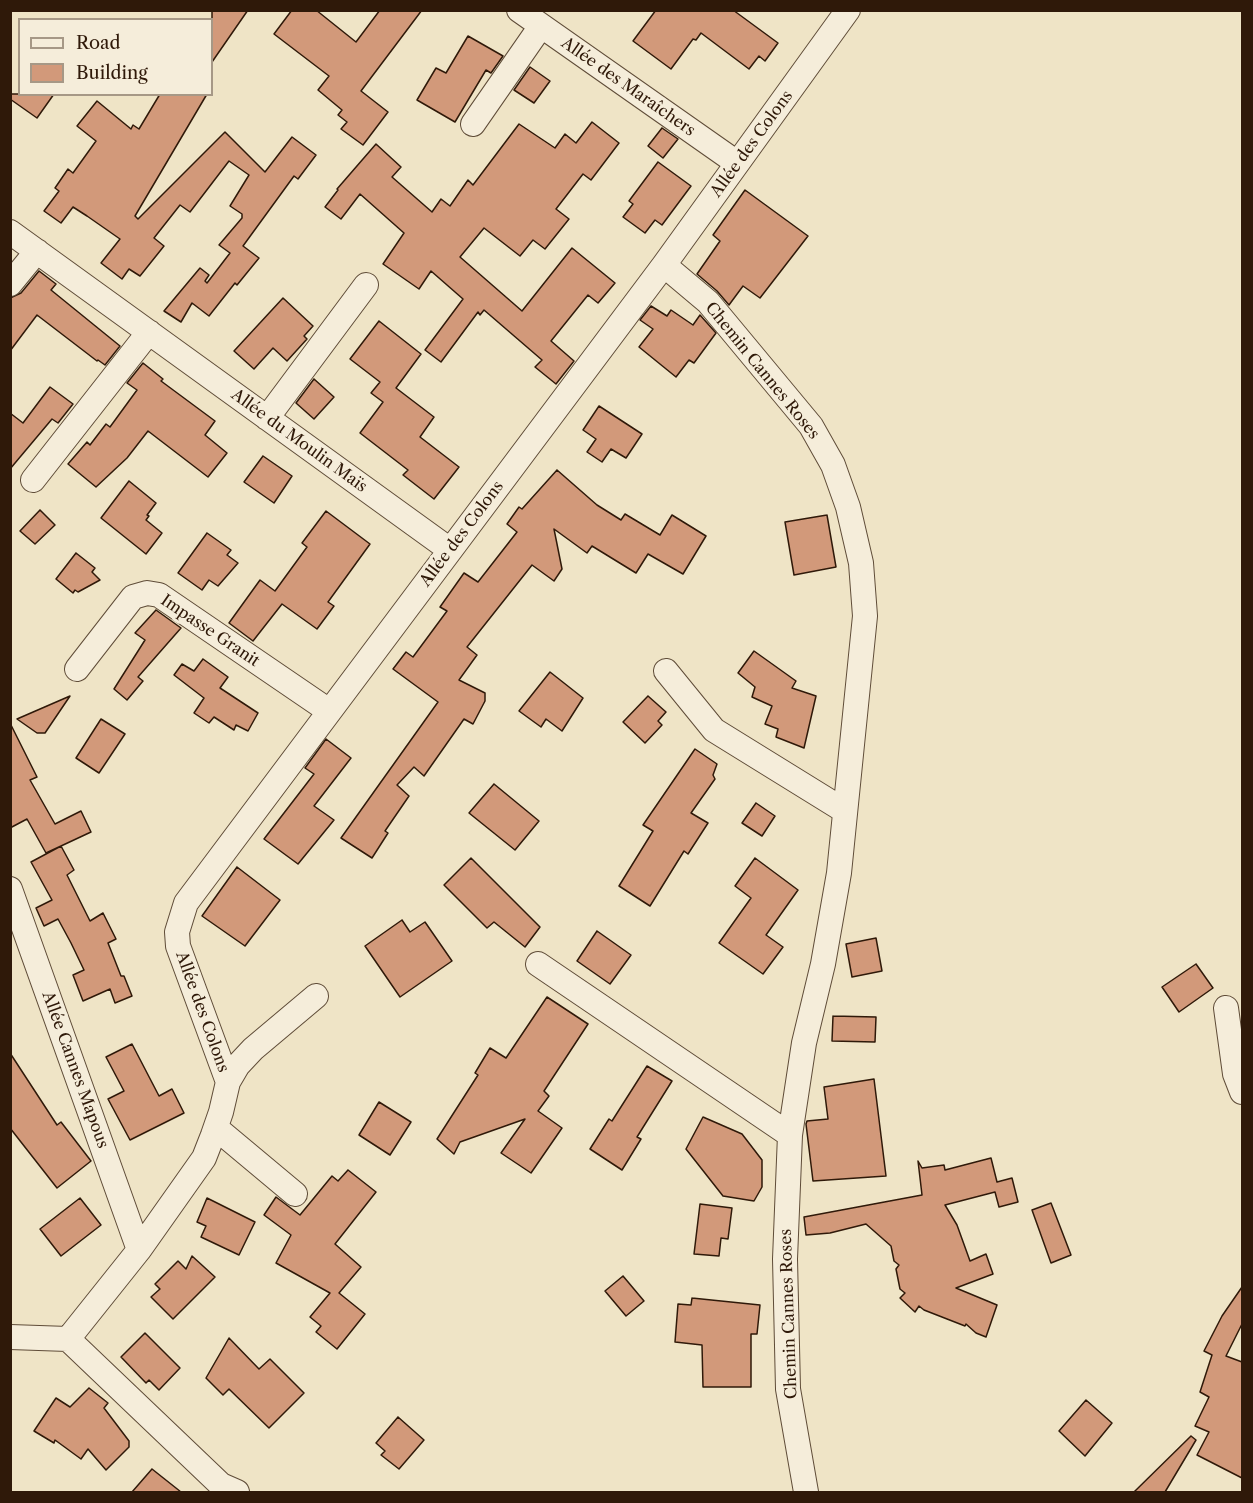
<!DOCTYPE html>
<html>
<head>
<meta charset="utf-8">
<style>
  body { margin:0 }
  #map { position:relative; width:1253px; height:1503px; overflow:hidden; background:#efe4c6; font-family:"Libre Caslon Text",serif }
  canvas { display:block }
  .frame { position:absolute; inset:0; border:12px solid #2f1909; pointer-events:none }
  .legend { position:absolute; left:18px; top:18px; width:195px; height:78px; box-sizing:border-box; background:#f5edda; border:2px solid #a69886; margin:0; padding:8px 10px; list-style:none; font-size:18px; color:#2f1909 }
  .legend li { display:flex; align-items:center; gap:12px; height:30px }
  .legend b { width:30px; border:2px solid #a69886 }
</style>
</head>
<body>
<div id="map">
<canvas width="1253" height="1503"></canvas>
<div class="frame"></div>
<ul class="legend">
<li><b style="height:8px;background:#f5edda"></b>Road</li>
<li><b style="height:16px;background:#d2997a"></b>Building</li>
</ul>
</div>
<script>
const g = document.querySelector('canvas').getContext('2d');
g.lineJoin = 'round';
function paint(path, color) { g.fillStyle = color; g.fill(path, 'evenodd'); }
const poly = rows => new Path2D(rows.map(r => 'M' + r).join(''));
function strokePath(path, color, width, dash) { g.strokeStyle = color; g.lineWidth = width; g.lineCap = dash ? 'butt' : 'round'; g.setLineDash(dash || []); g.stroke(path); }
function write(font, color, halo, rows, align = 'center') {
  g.font = font + ' "Libre Caslon Text",serif'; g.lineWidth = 6; g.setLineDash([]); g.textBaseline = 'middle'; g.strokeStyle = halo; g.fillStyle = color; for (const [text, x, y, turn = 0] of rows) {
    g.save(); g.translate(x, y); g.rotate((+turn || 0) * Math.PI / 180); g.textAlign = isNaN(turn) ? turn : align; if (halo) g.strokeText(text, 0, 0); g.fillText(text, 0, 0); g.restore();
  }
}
const building = poly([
  [212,10,248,10,212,62,212,10],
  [292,10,316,10,356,42,380,10,422,10,361,91,388,112,363,145,341,129,347,122,338,115,342,110,318,90,329,76,274,34,292,10],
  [656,10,733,10,778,43,765,61,759,56,749,69,701,33,696,40,693,39,671,69,633,41,656,10],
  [468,36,503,56,491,73,486,70,455,122,417,100,436,68,446,73,468,36],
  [530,67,550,81,534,103,514,90,530,67],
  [10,94,54,94,37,118,10,99,10,94],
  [160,94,207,94,135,216,138,219,225,132,265,172,292,137,316,155,298,179,294,176,243,246,259,258,237,285,235,283,209,316,192,303,181,322,164,311,200,268,209,275,205,281,207,283,230,253,219,245,242,218,242,214,230,206,249,175,229,161,190,212,180,205,154,238,164,246,140,276,129,269,122,279,101,263,120,239,87,216,73,207,61,223,44,211,59,191,55,188,68,169,73,173,96,141,77,126,97,101,131,129,133,125,139,129,160,94],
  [592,122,619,143,591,180,583,174,556,209,569,219,545,249,533,240,520,256,484,228,460,257,522,311,572,248,615,283,598,303,588,295,551,341,574,361,556,384,535,367,542,360,484,310,480,315,478,312,441,362,425,350,463,299,431,271,419,289,383,264,404,233,360,194,341,219,325,207,338,190,337,189,376,144,401,167,392,177,432,212,441,199,450,206,468,180,473,185,519,124,555,148,565,134,576,143,592,122],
  [662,128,678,139,663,158,648,146,662,128],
  [658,162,691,186,662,225,655,220,645,233,623,217,633,204,629,201,658,162],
  [745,190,808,236,760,298,743,286,729,305,717,291,697,274,720,241,713,235,745,190],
  [39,271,56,284,51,290,120,346,105,365,98,360,97,361,37,315,10,351,10,298,21,293,39,271],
  [283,298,313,326,304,336,307,339,287,361,273,348,254,369,234,351,283,298],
  [651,306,667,316,671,310,693,325,700,315,716,333,694,363,689,360,676,377,639,347,653,329,640,320,651,306],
  [379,321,421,354,396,388,434,417,420,437,459,467,434,499,403,475,408,470,360,433,383,402,371,393,380,382,350,359,379,321],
  [143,363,163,379,161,381,215,421,205,435,227,453,208,477,148,431,127,458,96,487,68,464,87,442,90,445,106,424,110,427,137,390,127,383,143,363],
  [314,379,334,397,314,419,296,403,314,379],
  [50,387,73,404,58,423,52,419,10,469,10,413,23,423,50,387],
  [599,406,642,434,626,458,611,449,602,462,587,452,596,439,583,430,599,406],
  [263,456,292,476,274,503,244,482,263,456],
  [557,470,597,505,621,520,625,514,660,535,672,515,706,536,683,574,648,554,636,573,592,546,587,553,554,529,562,569,554,581,532,565,467,647,477,655,459,680,485,693,485,701,473,724,464,719,424,776,414,767,397,785,409,796,385,831,388,833,372,858,341,838,438,702,393,669,406,652,413,657,447,611,440,607,464,573,478,582,517,532,507,524,519,507,522,509,557,470],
  [129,481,156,503,147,515,149,516,146,520,162,533,146,554,101,518,129,481],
  [40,510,55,525,35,544,20,531,40,510],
  [326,511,370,544,328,602,334,606,317,629,282,604,253,641,229,623,260,580,275,591,307,547,302,543,326,511],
  [827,515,836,567,794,575,785,522,827,515],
  [207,533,231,550,227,555,238,563,218,586,209,580,202,590,178,573,207,533],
  [76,553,95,568,92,572,100,580,78,592,75,590,73,593,56,579,76,553],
  [156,610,181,628,138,677,143,681,127,700,114,689,145,640,135,633,156,610],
  [754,651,796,681,792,688,816,696,804,748,776,737,778,729,765,724,772,706,752,697,755,687,738,673,754,651],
  [203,659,228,677,220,688,258,713,248,731,236,725,234,730,214,717,209,723,194,713,204,698,174,675,182,664,194,671,203,659],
  [550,672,583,698,562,731,546,719,541,727,519,711,550,672],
  [70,696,45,733,37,733,17,719,70,696],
  [648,696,666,712,658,721,662,725,645,743,623,722,648,696],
  [101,719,125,734,99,773,76,758,101,719],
  [10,723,37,777,30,780,55,824,81,811,91,832,46,853,27,819,10,828,10,723],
  [326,739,351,758,314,806,334,820,298,864,264,839,314,774,305,768,326,739],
  [695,749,717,764,713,775,715,779,691,813,708,823,688,854,684,851,650,906,619,886,653,831,643,825,695,749],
  [494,784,539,821,515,850,469,813,494,784],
  [756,803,775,816,762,836,742,823,756,803],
  [61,846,74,870,67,875,90,921,103,913,116,939,108,943,121,976,124,976,132,996,115,1003,110,989,83,1001,73,975,84,970,71,943,58,919,44,926,36,908,52,900,31,862,61,846],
  [471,858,540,927,525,947,494,922,487,928,444,885,471,858],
  [755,858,798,890,766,935,783,947,763,974,719,943,751,898,735,886,755,858],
  [237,867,280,900,245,946,202,916,237,867],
  [402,920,410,932,425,922,452,961,400,997,365,946,402,920],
  [597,931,631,955,610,984,577,961,597,931],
  [876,938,882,971,852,977,846,944,876,938],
  [1196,964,1213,988,1179,1012,1162,987,1196,964],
  [547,997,588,1024,544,1091,549,1096,538,1111,562,1128,531,1173,501,1153,525,1119,460,1142,454,1154,437,1139,478,1075,475,1073,490,1048,506,1058,547,997],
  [833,1016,876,1017,875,1042,832,1041,833,1016],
  [132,1044,159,1096,172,1089,184,1113,130,1140,108,1099,124,1091,106,1057,132,1044],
  [10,1053,57,1125,61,1122,91,1161,57,1188,10,1128,10,1053],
  [647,1066,672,1081,637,1137,641,1139,622,1170,590,1149,609,1119,612,1121,647,1066],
  [874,1079,886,1176,813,1181,806,1124,807,1121,828,1119,824,1087,874,1079],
  [379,1102,411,1122,390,1155,359,1135,379,1102],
  [703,1117,742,1134,762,1160,762,1187,754,1201,723,1196,686,1149,703,1117],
  [991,1158,997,1182,1012,1178,1018,1202,999,1207,995,1192,945,1205,957,1225,970,1261,986,1254,993,1274,956,1288,997,1305,986,1337,976,1333,966,1324,965,1326,924,1310,919,1306,915,1312,900,1298,905,1293,900,1289,896,1269,899,1265,894,1261,891,1246,866,1224,830,1233,806,1235,804,1217,922,1195,918,1161,922,1168,944,1165,945,1170,991,1158],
  [348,1170,376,1192,335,1244,361,1267,339,1293,365,1314,337,1349,316,1332,321,1326,310,1317,330,1293,276,1263,291,1235,264,1215,276,1197,300,1215,332,1176,338,1181,348,1170],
  [80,1198,101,1225,61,1256,40,1229,80,1198],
  [207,1198,255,1222,239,1255,201,1237,206,1226,197,1222,207,1198],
  [1051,1203,1071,1255,1051,1263,1032,1210,1051,1203],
  [700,1204,732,1208,728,1239,721,1238,719,1256,694,1254,700,1204],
  [192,1256,215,1277,173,1319,151,1297,160,1289,155,1284,178,1261,186,1269,192,1256],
  [623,1276,644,1301,626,1316,605,1291,623,1276],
  [1242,1287,1242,1324,1226,1356,1242,1362,1242,1478,1197,1455,1209,1432,1195,1426,1209,1397,1200,1392,1212,1355,1204,1351,1222,1316,1242,1287],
  [692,1298,760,1305,757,1334,751,1334,751,1387,703,1387,702,1345,675,1342,678,1304,691,1305,692,1298],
  [145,1333,180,1368,159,1390,149,1380,146,1383,121,1357,145,1333],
  [229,1338,259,1369,270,1359,304,1393,269,1428,229,1389,223,1395,206,1378,229,1338],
  [89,1388,108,1403,104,1408,129,1441,129,1447,106,1470,88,1449,81,1459,55,1440,54,1443,34,1431,56,1398,70,1407,89,1388],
  [1086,1400,1112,1423,1085,1456,1059,1431,1086,1400],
  [398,1417,424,1440,399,1469,381,1455,385,1451,376,1443,398,1417],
  [1191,1436,1196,1440,1165,1492,1134,1492,1191,1436],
  [152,1469,181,1492,132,1492,152,1469]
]);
paint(building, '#d2997a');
strokePath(building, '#2f1909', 1.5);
const minor = poly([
  [519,10,737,163],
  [473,124,541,26],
  [10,232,450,550],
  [664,265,708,302,811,426,833,465,848,507,861,563,865,616,839,873,823,964,804,1043,790,1135,785,1259,788,1389,806,1492],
  [10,284,37,251],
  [267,418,366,285],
  [33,480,149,332],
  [77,669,133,597,147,593,159,595,329,711],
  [666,671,714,730,845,811],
  [10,889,139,1250],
  [538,964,790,1135],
  [1226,1008,1235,1074,1242,1092],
  [228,1082,238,1065,253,1049,316,996],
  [216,1128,295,1194],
  [10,1337,68,1339,139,1250,204,1158,213,1135,221,1112,228,1082,178,946,177,932,186,903,664,265,848,10],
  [68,1339,221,1485,237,1492]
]);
strokePath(minor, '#5f4c38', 26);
strokePath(minor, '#f5edda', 24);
write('16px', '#2f1909', '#f5edda', [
  ["Allée des Maraîchers",628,87,35],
  ["Allée des Colons",752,144,-54],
  ["Chemin Cannes Roses",762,371,51],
  ["Allée du Moulin Maïs",299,441,36],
  ["Allée des Colons",462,534,-53],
  ["Impasse Granit",210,631,34],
  ["Allée des Colons",202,1012,70],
  ["Allée Cannes Mapous",75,1070,70],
  ["Chemin Cannes Roses",789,1314,-92]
]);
</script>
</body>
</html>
